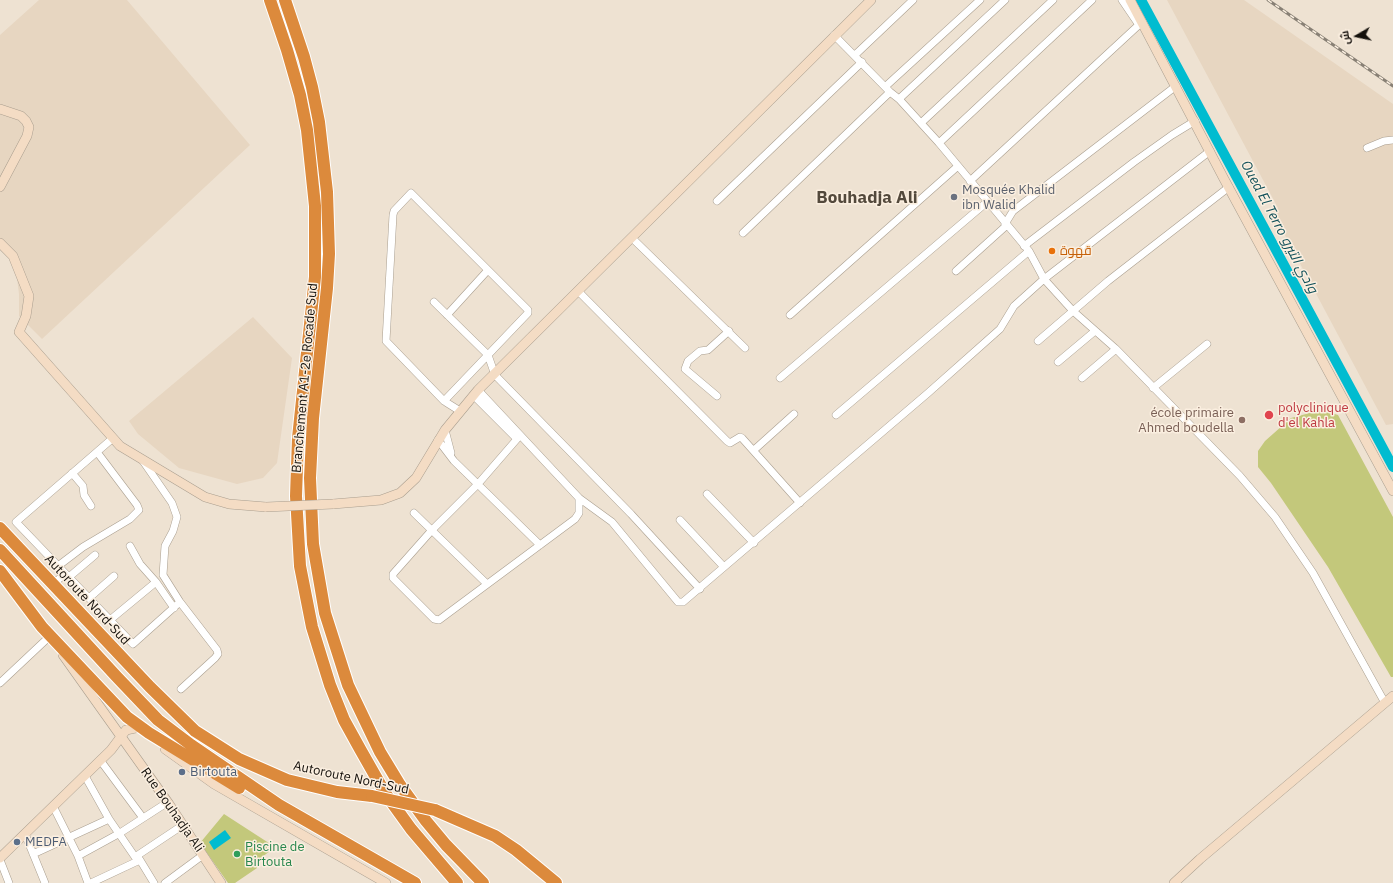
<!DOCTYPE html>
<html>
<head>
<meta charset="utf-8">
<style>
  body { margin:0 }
  #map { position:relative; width:1393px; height:883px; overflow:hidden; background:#eee2d2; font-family:"IBM Plex Sans",Cairo,sans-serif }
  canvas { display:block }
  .north { position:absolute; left:1337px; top:16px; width:40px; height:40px; -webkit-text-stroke:3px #fbefe0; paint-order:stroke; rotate:261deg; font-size:11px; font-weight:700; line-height:16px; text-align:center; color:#14100b }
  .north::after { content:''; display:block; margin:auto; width:14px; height:18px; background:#14100b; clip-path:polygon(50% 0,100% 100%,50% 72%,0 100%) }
</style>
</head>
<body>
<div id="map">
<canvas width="1393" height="883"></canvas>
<div class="north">ش</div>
</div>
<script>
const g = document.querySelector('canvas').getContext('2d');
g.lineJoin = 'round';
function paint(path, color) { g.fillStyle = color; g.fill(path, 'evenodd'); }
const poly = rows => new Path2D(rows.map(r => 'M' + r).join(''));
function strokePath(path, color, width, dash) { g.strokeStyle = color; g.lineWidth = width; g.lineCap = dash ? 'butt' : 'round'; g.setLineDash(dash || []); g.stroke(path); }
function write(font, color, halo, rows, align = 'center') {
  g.font = font + ' "IBM Plex Sans",Cairo,sans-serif'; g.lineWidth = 3; g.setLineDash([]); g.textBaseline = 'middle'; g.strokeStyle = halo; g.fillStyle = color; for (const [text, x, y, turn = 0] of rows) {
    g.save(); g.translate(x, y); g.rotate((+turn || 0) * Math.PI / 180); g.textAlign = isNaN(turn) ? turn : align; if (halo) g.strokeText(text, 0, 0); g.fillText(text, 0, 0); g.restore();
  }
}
paint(poly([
  [39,0,127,0,250,145,42,339,19,316,19,294,15,262,0,245,0,35],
  [1167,0,1244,0,1393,104,1393,424,1386,425,1272,211,1278,208],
  [253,317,292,358,277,463,263,478,237,484,179,468,138,434,129,421]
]), '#e7d6c1');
paint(poly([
  [1321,410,1338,415,1393,517,1393,677,1391,677,1328,567,1271,483,1258,467,1258,451,1265,441,1291,418],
  [224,814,275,847,257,861,257,868,235,883,228,883,200,843]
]), '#c3c87b');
paint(poly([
  [225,830,231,838,214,850,209,842]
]), '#00bcd0');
strokePath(poly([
  [1141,0,1393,467]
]), '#00bcd0', 10);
const street = poly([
  [1122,0,1139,25],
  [834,35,890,92,899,99,939,143,1029,251,1044,279,1073,311,1116,349,1240,476,1275,517,1313,573,1385,703],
  [855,55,913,0],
  [886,86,980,0],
  [899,99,1005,0],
  [921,123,1053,0],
  [939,143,1092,0],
  [1367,148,1384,141,1393,140],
  [970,181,1142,22],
  [717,201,862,62],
  [1005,224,1013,211,1176,86],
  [743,233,890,92],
  [632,238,745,348],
  [1024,246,1134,162,1172,135,1195,121],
  [956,271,1007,225],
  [578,291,727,441,730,443,740,437,742,438,800,503],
  [434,302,488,355,495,375,631,514,700,589],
  [447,315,488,270],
  [790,315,958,166],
  [1038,341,1108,281,1229,187],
  [1058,362,1095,331],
  [780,378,987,202],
  [1082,378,1116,349],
  [1153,388,1207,344],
  [478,390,579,498,612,522,678,602,683,602,928,393,1000,329,1014,306,1044,279,1210,151],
  [474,396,517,439,478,484,432,530,393,574,393,578,434,619,439,620,575,519,579,513,579,498],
  [717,396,685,369,688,361,700,351,708,350,729,331],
  [444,401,528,313,528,310,411,193,394,211,393,215,386,341,444,401,460,411],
  [836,415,1029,251],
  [445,430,451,453],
  [113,438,16,522,133,644,180,602],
  [438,440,454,461,540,545],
  [754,450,794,414],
  [143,461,172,503,177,517,173,531,165,546,163,575,180,602,217,650,218,654,215,658,181,689],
  [72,473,83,486,84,495,91,506],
  [707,494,754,543],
  [414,513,487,584],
  [680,520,724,567],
  [130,546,140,564,156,582,174,608],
  [58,566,83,547,130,519,139,510,137,505,97,452],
  [69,577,95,555],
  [52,584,66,574],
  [89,598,114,576],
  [110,620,156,582],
  [0,683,50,636],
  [100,760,143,818],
  [85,776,109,819,135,857,140,860,154,883],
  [53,806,78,856,88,883],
  [25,834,45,883],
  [33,854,109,819],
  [78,856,120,833,168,802],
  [135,857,183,825],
  [0,860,9,883],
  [91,883,140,860],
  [165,883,203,855]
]);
const secondary = poly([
  [1130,0,1224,179,1393,491],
  [0,109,21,116,26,121,29,127,27,136,0,187],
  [0,243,13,256,29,296,26,316,19,332,120,446,205,497,229,504,266,507],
  [333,504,381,500,400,493,416,478,445,430,478,390,871,0],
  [63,655,169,804,221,883],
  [165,749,214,784,386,883],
  [0,858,111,750,126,730,140,727],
  [1174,883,1200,859,1393,696]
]);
const highway = poly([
  [270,0,287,50,300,95,307,130,315,206,315,277,298,438,296,496,300,566,312,627,330,685,344,720,360,749,385,793,411,829,457,883],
  [285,0,304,57,312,87,319,122,327,192,329,254,327,288,313,418,310,478,313,544,325,613,348,685,380,752,400,785,426,821,446,845,483,883],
  [0,528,150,687,195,731,239,759,287,780,337,792,372,796],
  [0,550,116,676,158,720,191,745,279,805,415,883],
  [0,571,42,627,127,717,149,733,239,788],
  [435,810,495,836,516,850,556,883]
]);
strokePath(street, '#a99e8f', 8);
strokePath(secondary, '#a99e8f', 10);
strokePath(highway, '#fff', 14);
strokePath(street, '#fff', 7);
strokePath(secondary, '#f4dcc4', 9);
strokePath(highway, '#dc8a3c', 12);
const rail = poly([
  [1268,0,1393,86]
]);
strokePath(rail, '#888075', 3);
strokePath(rail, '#fbefe0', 1.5, [4.5]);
const secondaryBridge = poly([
  [266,507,333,504]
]);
const highwayBridge = poly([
  [372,796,435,810]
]);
strokePath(secondaryBridge, '#a99e8f', 10, []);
strokePath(highwayBridge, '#fff', 14, []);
strokePath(secondaryBridge, '#f4dcc4', 9);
strokePath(highwayBridge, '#dc8a3c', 12);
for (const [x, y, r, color] of [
  [954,197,4,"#6b7280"],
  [1052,251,4,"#e8710a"],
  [1269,415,5,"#e0444e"],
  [1242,420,4,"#8d6e63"],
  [182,772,4,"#5c6f8a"],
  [17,842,4,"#5c6f8a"],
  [237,854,4,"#2e9e5b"]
]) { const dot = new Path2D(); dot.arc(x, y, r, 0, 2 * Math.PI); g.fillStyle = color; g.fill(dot); strokePath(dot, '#fbefe0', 1.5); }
write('13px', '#5b616d', '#fbefe0', [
  ["Mosquée Khalid",962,190],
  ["ibn Walid",962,205]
], 'left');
write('13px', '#c56008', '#fbefe0', [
  ["قهوة",1060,251]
], 'left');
write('13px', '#14100b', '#fbefe0', [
  ["Branchement A1-2e Rocade Sud",305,378,-85],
  ["Autoroute Nord-Sud",87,600,47],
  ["Autoroute Nord-Sud",351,778,12],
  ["Rue Bouhadja Ali",172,810,55]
]);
write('13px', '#be3a42', '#fbefe0', [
  ["polyclinique",1278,408],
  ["d'el Kahla",1278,423]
], 'left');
write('13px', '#785e54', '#fbefe0', [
  ["école primaire",1234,413],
  ["Ahmed boudella",1234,428]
], 'right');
write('13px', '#4e5e75', '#fbefe0', [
  ["Birtouta",190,772],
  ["MEDFA",25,842]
], 'left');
write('13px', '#27864d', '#fbefe0', [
  ["Piscine de",245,847],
  ["Birtouta",245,862]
], 'left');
write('italic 14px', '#115059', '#fbefe0', [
  ["Oued El Terro وادي التيرو",1279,227,62]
]);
write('bold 17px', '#53493c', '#fbefe0', [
  ["Bouhadja Ali",867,198]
]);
</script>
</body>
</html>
